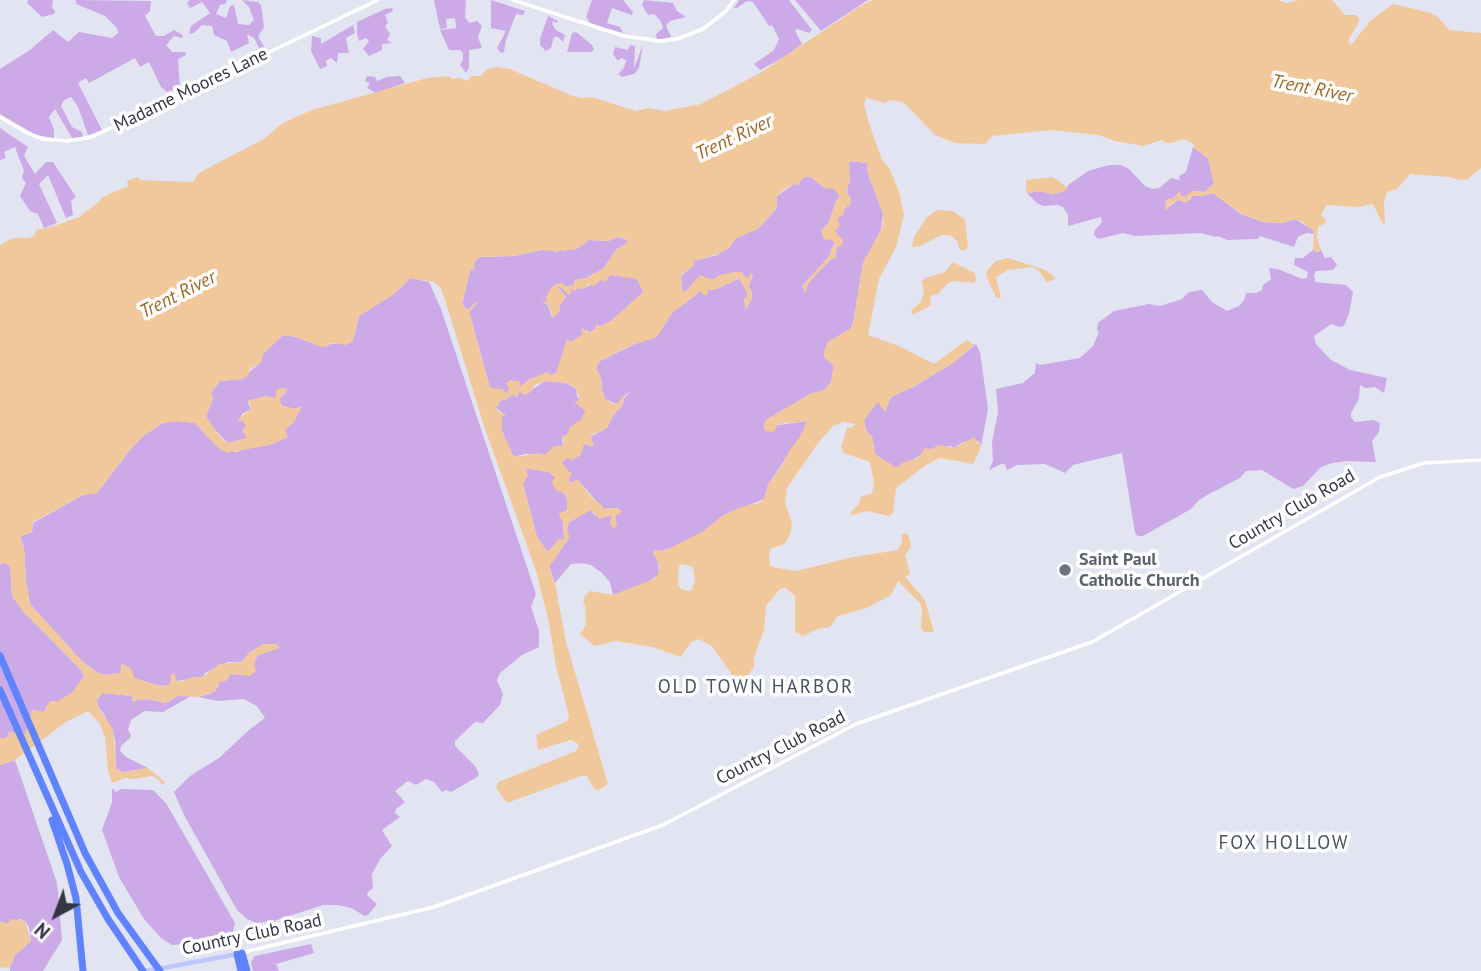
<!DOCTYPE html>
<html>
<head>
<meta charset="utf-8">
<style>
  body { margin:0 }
  #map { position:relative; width:1481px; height:971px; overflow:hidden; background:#e2e5f1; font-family:"PT Sans",sans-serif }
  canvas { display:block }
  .north { position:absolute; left:21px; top:880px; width:70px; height:70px; -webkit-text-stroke:5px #fff; paint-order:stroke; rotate:221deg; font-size:19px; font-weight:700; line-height:28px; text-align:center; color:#333743 }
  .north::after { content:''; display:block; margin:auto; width:24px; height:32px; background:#333743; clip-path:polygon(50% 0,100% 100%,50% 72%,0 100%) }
</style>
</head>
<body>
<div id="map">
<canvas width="1481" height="971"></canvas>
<div class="north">N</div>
</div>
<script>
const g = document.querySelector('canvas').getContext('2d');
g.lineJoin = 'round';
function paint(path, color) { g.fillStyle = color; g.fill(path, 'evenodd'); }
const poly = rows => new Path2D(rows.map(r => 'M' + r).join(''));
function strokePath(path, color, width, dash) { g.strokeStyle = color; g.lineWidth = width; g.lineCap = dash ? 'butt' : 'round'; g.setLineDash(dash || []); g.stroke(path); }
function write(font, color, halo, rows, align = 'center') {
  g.font = font + ' "PT Sans",sans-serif'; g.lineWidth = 7; g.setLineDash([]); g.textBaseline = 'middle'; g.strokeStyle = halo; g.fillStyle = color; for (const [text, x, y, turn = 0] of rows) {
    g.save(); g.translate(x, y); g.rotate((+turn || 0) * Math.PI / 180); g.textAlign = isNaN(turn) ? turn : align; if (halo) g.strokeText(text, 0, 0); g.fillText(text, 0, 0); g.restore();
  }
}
paint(poly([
  [28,0,53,0,52,8,55,11,54,14,42,17,27,3],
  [76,0,151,1,150,11,145,16,156,36,164,36,174,30,183,35,182,38,174,36,166,45,172,52,185,52,186,55,178,59,180,87,167,92,161,87,149,62,140,67,135,58,89,83,86,78,78,83,102,130,88,135,78,107,71,97,64,100,61,106,72,127,82,132,83,137,72,138,55,109,49,117,54,130,54,138,36,135,0,114,0,69,30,50,53,30,68,42,79,32,112,38,118,33,117,28,105,16,76,4],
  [190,0,227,0,225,4,220,5,216,14,226,18,230,6,234,5,238,24,249,25,254,20,249,7,242,0,258,2,261,5,264,27,258,37,267,51,262,53,254,38,247,34,249,43,231,52,227,41,214,35,212,26,202,25,194,33,189,34,191,26,210,13,202,2,190,8,187,3],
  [434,0,466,0,465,17,469,23,477,21,482,26,478,37,482,48,469,50,469,68,466,73,460,65,463,60,463,53,460,50,449,50,440,30,456,28,455,18,446,19,447,28,440,29],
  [491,0,525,11,523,15,516,14,506,40,504,52,501,53,497,48,506,31,491,28],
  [592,0,623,0,633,12,632,15,612,8,607,23,620,27,623,33,591,24,586,17],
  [644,0,673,3,677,11,686,17,670,21,666,26,671,37,657,40,656,34,663,28,660,20,654,14,648,15,642,5],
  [739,0,789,0,812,30,809,33,797,29,795,31,802,44,786,56,760,70,754,64,774,50,779,39,772,25,769,26,753,2,747,1,737,8,734,8],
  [795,0,868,0,821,31],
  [392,8,393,11,385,15,388,23,385,26,390,34,387,40,392,43,382,44,382,50,369,56,363,49,369,41,366,38,359,41,357,34,357,22,385,9],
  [548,16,558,21,557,23,553,21,552,24,556,30,565,35,563,42,558,37,554,37,551,48,546,51,540,45,540,39],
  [353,25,355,33,346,38,349,53,338,53,337,63,331,58,326,61,327,66,320,69,311,51,312,36,321,38,321,44],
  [576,32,592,45,594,50,591,52,567,52,572,33],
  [630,45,635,46,634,68,643,45,639,68,634,74,622,77,618,74,624,68,626,60,621,58,618,61,613,54,615,47,628,50],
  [367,76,375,77,377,81,387,77,400,76,405,83,376,93,367,88,370,83,365,81],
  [0,128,28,147,24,156,35,174,46,162,53,162,76,197,71,201,73,215,66,218,48,175,39,184,57,223,44,228,38,214,30,211,20,196,26,183,22,178,24,171,15,147,4,152,6,158,0,160],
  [1193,147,1208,158,1214,183,1205,192,1198,191,1185,197,1175,196,1173,200,1166,203,1167,208,1178,200,1189,201,1192,196,1202,196,1213,193,1241,214,1263,222,1283,223,1295,219,1315,231,1313,234,1306,233,1298,237,1294,247,1260,236,1258,239,1227,240,1218,236,1215,237,1201,233,1135,236,1123,233,1098,239,1094,235,1095,230,1102,222,1101,217,1068,226,1068,215,1063,207,1057,205,1043,206,1037,203,1027,193,1040,191,1053,194,1068,188,1067,186,1088,171,1109,165,1121,165,1129,169,1145,186,1152,189,1159,188,1171,178,1180,180,1179,176,1186,172],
  [852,161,867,163,868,174,883,213,881,230,863,263,853,324,850,329,828,342,824,357,834,366,831,382,824,390,810,394,766,420,778,425,808,421,802,434,768,485,764,499,724,515,702,532,672,548,653,553,658,560,659,575,644,584,613,595,610,582,602,573,591,565,582,563,571,564,555,583,549,566,563,546,569,522,591,510,594,515,610,515,612,518,610,523,614,529,615,516,621,512,617,508,603,509,579,481,571,483,568,480,568,471,561,461,568,457,574,459,584,444,591,446,593,444,590,437,607,428,614,414,622,406,625,397,630,392,622,397,619,403,616,404,605,399,602,389,601,378,596,368,600,361,659,332,673,312,702,290,717,289,740,278,747,293,747,297,744,299,746,309,752,298,752,292,748,286,753,276,749,279,729,274,712,280,702,277,685,292,682,290,681,276,694,265,693,261,717,255,730,247,736,238,758,229,777,208,777,196,804,177,811,177,825,188,834,188,840,196,836,201,829,222,821,231,835,242,828,258,802,286,805,292,807,285,820,269,834,257,835,259,838,234,833,231,836,219,847,206,848,169,849,162],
  [618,237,627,240,627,243,617,249,603,269,586,278,575,280,574,285,565,287,560,283,551,289,547,303,552,317,560,311,559,306,566,297,558,288,559,285,571,293,569,289,585,288,609,275,630,276,637,279,644,292,611,321,590,332,585,330,583,335,571,343,568,340,556,373,551,375,545,374,530,379,521,386,509,387,508,394,490,388,470,315,470,311,477,301,468,310,462,304,470,271,475,261,480,257,514,256,541,250,575,250,589,240,608,241],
  [1313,250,1318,252,1321,250,1325,258,1331,257,1337,265,1333,270,1316,271,1314,275,1315,282,1346,285,1353,292,1349,314,1344,326,1340,327,1331,324,1314,336,1316,344,1331,360,1350,370,1387,378,1384,393,1375,387,1365,388,1360,385,1359,399,1351,413,1351,417,1355,422,1374,420,1380,423,1379,432,1372,441,1376,462,1347,461,1332,463,1321,467,1303,486,1293,489,1262,470,1246,471,1240,478,1211,493,1199,500,1191,509,1143,536,1138,536,1135,533,1122,453,1073,465,1065,473,1045,464,1017,465,1007,470,1005,464,1001,464,989,470,993,461,992,442,998,412,996,389,1023,383,1035,373,1036,363,1040,365,1080,358,1093,346,1099,332,1097,330,1098,323,1114,311,1149,304,1160,306,1182,299,1189,292,1202,290,1212,302,1227,311,1239,306,1244,300,1246,293,1256,293,1262,290,1263,285,1271,279,1269,268,1278,269,1302,279,1307,278,1308,272,1294,265,1295,258,1303,258],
  [410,278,429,282,441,309,536,594,531,607,539,631,539,647,522,655,500,673,497,680,503,694,500,705,483,723,475,722,455,741,455,746,475,766,479,774,477,777,451,792,446,790,442,792,434,782,426,779,416,785,408,781,395,791,405,802,396,809,395,813,400,817,382,830,392,846,380,859,372,874,373,888,368,892,367,895,377,904,368,915,365,916,351,908,338,905,323,905,274,921,256,923,247,919,237,910,184,815,174,792,190,776,219,758,249,730,265,718,257,706,244,699,218,701,198,697,209,694,218,687,218,683,230,674,240,673,254,662,258,655,279,648,277,644,263,644,250,652,241,662,228,662,205,673,203,677,177,681,168,685,160,686,133,678,131,670,123,664,120,673,104,675,96,672,81,660,30,604,26,581,24,548,20,537,32,532,33,523,83,495,97,493,130,450,142,437,162,423,177,421,195,423,221,450,236,452,255,446,269,445,288,437,284,430,294,422,300,407,294,409,280,405,279,399,288,390,275,398,249,400,248,403,251,409,242,414,239,421,243,420,247,426,243,431,248,438,228,443,212,427,206,416,213,399,211,393,220,381,241,379,261,362,263,354,283,335,297,337,319,346,353,341,359,316,394,294],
  [976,344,980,352,988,409,981,446,979,441,963,442,954,448,950,446,932,449,897,468,887,463,875,454,872,437,867,432,863,420,866,415,879,401,885,411,891,397,913,387,953,363],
  [545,381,566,383,576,389,577,396,586,411,583,419,567,436,562,436,563,447,552,450,545,455,525,454,513,457,502,431,502,417,505,415,496,408,500,401,507,399,512,394,517,397,519,392,527,393],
  [524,468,549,472,555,477,567,499,567,510,559,514,563,522,564,539,547,552,537,537,523,484,528,475],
  [5,562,10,566,12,596,23,611,82,671,84,676,73,692,43,712,32,710,28,732,25,735,9,732,7,738,2,739,0,738,0,564],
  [102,693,133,696,132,701,147,699,166,703,177,696,191,696,163,712,144,711,131,720,128,730,131,735,130,738,121,746,120,751,126,757,148,768,123,772,116,769,115,739,104,714,98,707,97,700],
  [15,760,57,883,62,940,43,971,10,971,10,967,15,955,31,941,29,927,25,921,20,919,7,924,0,921,0,765],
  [112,788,116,792,121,789,153,790,166,803,235,923,233,932,200,943,172,945,161,938,144,919,119,877,102,830,112,802],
  [311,944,314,953,276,964,279,971,253,971,251,962,255,956]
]), '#cca9e7');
paint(poly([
  [873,0,1279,0,1286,3,1300,0,1332,0,1345,15,1356,15,1359,18,1359,22,1348,41,1351,45,1371,20,1393,4,1431,13,1437,16,1449,30,1481,33,1481,168,1468,179,1459,180,1450,177,1410,174,1397,189,1387,192,1384,201,1385,221,1383,225,1373,204,1358,207,1327,205,1321,214,1327,222,1318,227,1317,237,1321,250,1318,252,1313,250,1314,231,1301,221,1295,219,1283,223,1263,222,1242,214,1213,193,1202,196,1192,196,1186,203,1178,200,1170,204,1168,210,1164,208,1168,205,1164,202,1170,198,1173,199,1180,191,1181,196,1185,197,1192,191,1205,192,1214,183,1208,158,1193,147,1194,144,1184,139,1172,143,1166,143,1162,140,1143,146,1115,141,1099,135,1051,130,992,136,985,144,955,143,935,135,903,102,889,100,885,103,866,98,864,104,869,123,882,160,889,168,899,191,904,215,896,247,879,279,868,335,899,346,934,364,967,340,974,345,953,363,913,387,891,397,885,412,878,402,864,420,867,432,872,437,875,454,897,468,902,463,918,458,925,448,932,449,938,445,954,448,974,437,981,446,979,452,973,464,940,458,926,465,896,488,893,513,889,516,867,511,852,515,850,513,858,505,862,496,872,493,874,483,870,462,844,453,841,447,847,428,855,426,855,424,844,422,833,426,818,443,787,488,785,503,792,523,791,531,787,541,782,545,770,549,769,559,771,567,796,571,853,557,898,550,902,542,902,534,908,534,911,547,905,555,910,574,905,577,925,600,934,632,924,632,921,628,922,610,920,603,898,581,891,595,867,608,838,616,830,627,817,629,803,636,795,632,795,596,786,588,780,589,766,606,764,630,754,657,754,667,748,675,742,677,733,676,712,646,699,639,691,642,681,657,652,647,616,641,594,646,580,634,586,625,585,605,583,604,585,595,590,591,613,595,656,578,660,568,653,550,664,551,702,532,724,515,741,507,759,503,764,499,768,485,783,464,789,451,802,434,807,421,778,424,774,432,766,431,763,427,766,420,810,394,824,390,831,382,834,366,824,357,824,351,828,342,850,329,853,324,863,263,881,230,883,222,883,213,868,174,867,163,852,161,849,162,850,182,846,192,851,198,850,206,845,207,843,217,840,216,837,219,840,224,838,229,834,230,843,240,842,245,839,246,835,253,836,258,833,258,827,263,807,285,806,293,802,286,828,258,835,243,831,239,824,240,821,231,829,222,836,201,840,196,834,189,825,188,811,177,804,177,798,185,794,184,783,190,777,196,777,207,758,229,736,238,730,247,721,253,693,261,695,265,681,275,682,290,685,292,700,275,712,280,720,275,735,272,741,272,748,279,750,273,753,274,749,286,753,296,746,309,744,299,747,297,747,293,739,278,717,289,708,290,707,295,703,295,701,291,673,312,657,337,627,347,600,361,596,367,601,378,602,389,605,399,613,404,619,403,622,397,632,391,625,396,622,406,614,414,607,428,590,436,594,444,592,446,584,444,581,455,572,460,568,458,562,462,568,471,572,473,568,481,571,483,576,480,579,481,592,498,602,505,603,509,618,508,622,512,615,516,617,525,614,529,610,523,612,518,610,516,599,519,591,510,569,522,567,531,570,537,549,567,555,583,566,642,608,784,597,791,592,786,587,776,581,776,507,803,496,788,498,782,576,751,579,746,577,743,571,740,538,750,536,735,567,721,569,716,556,666,549,623,536,571,484,426,445,300,440,287,434,282,410,278,394,294,359,316,353,341,346,345,332,343,326,347,319,346,297,337,283,335,263,354,261,362,250,369,248,376,241,379,220,381,211,393,213,399,206,416,221,438,228,443,247,438,242,431,246,426,243,421,237,420,251,409,249,400,266,396,275,398,277,389,288,388,280,399,281,405,294,409,302,406,294,422,285,430,288,437,269,445,227,453,216,446,195,423,177,421,162,423,142,437,130,450,97,493,83,495,33,522,32,532,20,537,24,548,26,581,30,604,81,660,96,672,105,675,120,673,122,670,120,665,123,664,132,670,134,678,160,686,168,685,170,684,171,675,174,673,177,681,181,682,192,677,203,677,219,664,241,662,250,652,263,644,277,644,280,648,258,655,254,662,256,671,250,676,230,674,228,680,218,683,216,691,198,697,177,696,166,703,147,699,132,701,132,696,102,693,97,700,98,707,113,729,116,769,123,772,148,768,165,782,164,784,162,785,158,779,152,776,134,779,125,778,112,783,108,770,105,737,100,724,88,711,66,722,15,760,0,765,0,738,7,738,9,732,25,735,32,710,43,712,50,701,58,701,73,692,84,676,82,671,23,611,12,596,10,566,5,563,0,564,0,245,13,238,29,238,35,235,36,230,51,227,79,217,101,200,101,198,128,186,127,181,138,177,140,180,193,182,198,174,206,169,264,139,283,123,312,110,427,78,449,76,452,79,460,78,468,81,471,76,481,76,486,70,496,67,510,69,573,96,581,98,592,97,636,111,649,108,665,111,701,104,760,73,862,5],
  [618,237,627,239,627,243,617,249,603,269,587,278,575,280,575,284,568,287,561,283,555,284,553,286,556,287,551,288,546,297,547,301,542,301,546,305,548,304,553,318,560,311,559,306,566,297,558,288,559,286,569,295,572,293,570,289,576,291,576,289,586,288,589,284,594,286,601,280,606,282,610,275,637,279,643,292,611,321,602,326,596,324,595,330,590,332,586,332,583,328,581,330,582,335,571,342,567,339,556,373,551,375,547,372,530,379,521,386,519,385,521,382,510,380,506,384,509,388,507,394,502,389,490,388,470,315,470,311,480,300,467,310,462,304,470,271,474,269,475,261,480,257,514,256,541,250,554,251,556,253,561,250,566,252,566,250,575,250,589,240,608,241],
  [545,381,566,383,576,388,580,400,574,402,586,411,583,414,582,419,570,427,567,435,561,436,564,440,563,446,554,446,545,455,539,453,514,457,502,431,502,417,506,415,500,413,496,408,500,401,507,399,512,394,517,397,519,392,525,395,531,392,535,385],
  [525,468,549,472,555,477,552,482,553,486,557,491,564,493,567,499,567,510,559,513,563,522,564,539,558,540,548,552,537,537,523,484,528,475],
  [682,564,693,567,695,580,692,590,688,591,681,589,678,584,679,566],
  [1053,177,1068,188,1063,192,1053,194,1040,191,1027,193,1026,190,1026,180],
  [937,210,953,211,965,220,968,246,965,250,960,250,957,241,950,235,942,235,920,246,912,247,914,237,926,218],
  [1008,258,1045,270,1056,278,1049,282,1046,281,1040,272,1033,267,1008,270,996,277,1001,298,996,298,986,275,988,269,996,261],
  [953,262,975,273,976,280,974,283,955,281,948,283,938,294,930,296,931,305,913,315,911,310,921,302,924,291,922,281,925,278,945,272],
  [12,919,25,921,31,941,15,955,10,967,4,968,0,967,0,921,7,924]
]), '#f1c89c');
strokePath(poly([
  [513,0,624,36,660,41,677,39,703,29,726,11,734,0],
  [0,117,27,133,43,139,67,141,92,137,378,0],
  [244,952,434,907,663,825,856,724,1092,642,1380,477,1424,463,1481,460]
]), '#fff', 3.5);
strokePath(poly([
  [146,971,238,954]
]), '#bec7ff', 4.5);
strokePath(poly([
  [0,656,85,853,118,913,160,971],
  [0,690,81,872,108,919,143,971],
  [52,820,67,864,76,898,83,971],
  [242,953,247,971],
  [237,954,241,971]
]), '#5f82ff', 7);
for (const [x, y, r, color] of [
  [1065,570,7,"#6b7280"]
]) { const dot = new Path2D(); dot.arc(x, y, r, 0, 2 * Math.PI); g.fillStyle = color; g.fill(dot); strokePath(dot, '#fff', 2.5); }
write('18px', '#333743', '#fff', [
  ["Madame Moores Lane",191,90,-26],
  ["Country Club Road",1292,510,-30],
  ["Country Club Road",781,748,-27],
  ["Country Club Road",252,935,-12]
]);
write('bold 18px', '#5b616d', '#fff', [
  ["Saint Paul",1079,560],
  ["Catholic Church",1079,581]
], 'left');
write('italic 19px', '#9f6828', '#fff', [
  ["Trent River",1312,89,11],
  ["Trent River",734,138,-25],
  ["Trent River",178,295,-27]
]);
g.letterSpacing = '2px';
write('19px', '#4a5266', '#fff', [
  ["OLD TOWN HARBOR",756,688],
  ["FOX HOLLOW",1284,844]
]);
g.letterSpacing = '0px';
</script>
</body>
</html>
